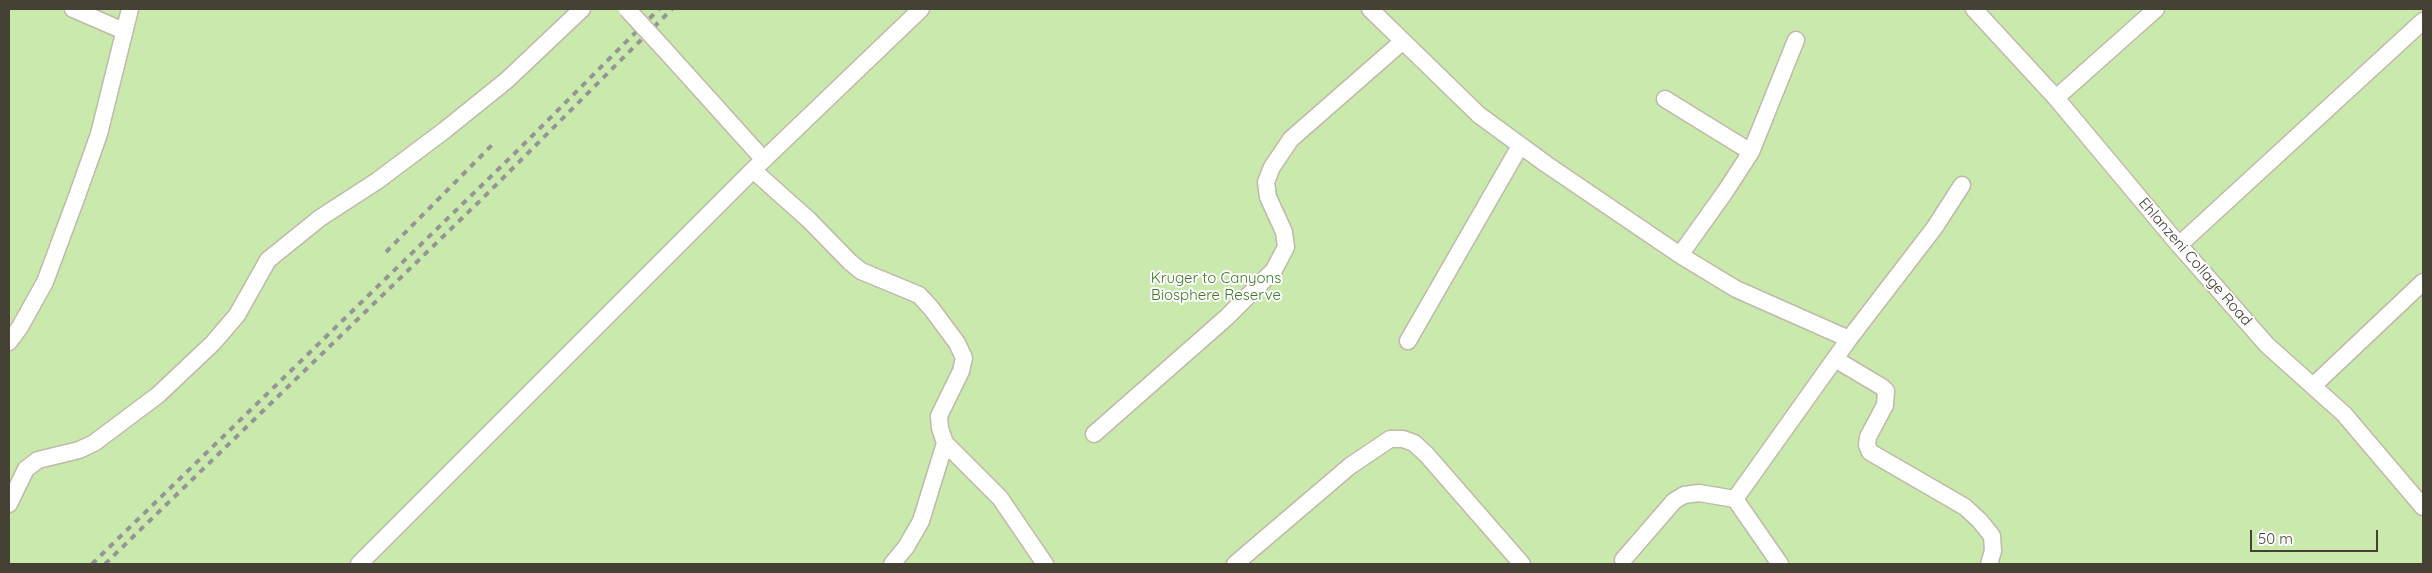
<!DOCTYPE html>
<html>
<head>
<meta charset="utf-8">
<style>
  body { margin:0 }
  #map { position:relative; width:2432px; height:573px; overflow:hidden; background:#f3f0e5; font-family:Quicksand,sans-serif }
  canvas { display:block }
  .frame { position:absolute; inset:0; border:10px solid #464135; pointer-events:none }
  .scale { position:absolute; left:2250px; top:530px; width:128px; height:22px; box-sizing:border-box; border:2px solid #464135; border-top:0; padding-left:6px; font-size:15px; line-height:18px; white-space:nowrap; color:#464135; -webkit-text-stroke:4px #fff; paint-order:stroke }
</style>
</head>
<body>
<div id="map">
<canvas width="2432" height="573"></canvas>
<div class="frame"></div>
<div class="scale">50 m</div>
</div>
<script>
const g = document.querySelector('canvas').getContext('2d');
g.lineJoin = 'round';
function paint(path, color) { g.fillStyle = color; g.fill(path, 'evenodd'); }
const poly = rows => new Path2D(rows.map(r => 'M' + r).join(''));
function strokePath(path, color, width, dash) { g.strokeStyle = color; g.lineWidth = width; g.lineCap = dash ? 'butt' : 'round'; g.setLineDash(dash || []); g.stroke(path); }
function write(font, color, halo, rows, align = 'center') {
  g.font = font + ' Quicksand,sans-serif'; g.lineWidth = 4; g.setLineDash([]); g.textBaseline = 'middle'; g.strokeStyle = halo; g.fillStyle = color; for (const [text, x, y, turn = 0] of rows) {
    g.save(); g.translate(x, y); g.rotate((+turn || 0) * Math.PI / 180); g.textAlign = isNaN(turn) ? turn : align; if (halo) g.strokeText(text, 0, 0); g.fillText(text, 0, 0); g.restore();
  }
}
paint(poly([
  [9,9,2423,9,2423,564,9,564]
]), '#cae9ad');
const minor = poly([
  [73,9,124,31],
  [1370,9,1479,115,1546,164,1680,255,1736,289,1849,339],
  [1974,9,2056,98,2179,245,2267,345,2344,414,2423,507],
  [664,49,764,160],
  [2056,98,2156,9],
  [1665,99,1751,152],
  [753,170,809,220,850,262,861,271,919,295,931,308,957,343,964,358,961,371,939,416,940,428,945,443,1000,498,1045,564],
  [2179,245,2423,21],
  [1680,255,1725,192,1751,152,1796,40],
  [1408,341,1520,146],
  [9,342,20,327,45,282,77,196,99,134,130,9],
  [1835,359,1882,387,1886,391,1885,405,1868,437,1867,445,1870,452,1965,507,1980,521,1992,536,1993,551,1989,564],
  [2314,385,2423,282],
  [1094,434,1227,317,1274,270,1286,247,1284,232,1268,197,1266,182,1272,167,1291,139,1403,41],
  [1735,499,1849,339,1935,227,1962,185],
  [9,504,26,469,38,460,79,450,94,443,158,395,213,343,237,315,268,260,320,218,377,181,445,130,507,80,582,9],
  [1623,560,1674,501,1684,495,1699,493,1735,499,1780,564],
  [359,564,753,170,921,9],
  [892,564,906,547,921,521,945,443],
  [1235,564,1350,466,1390,439,1403,439,1414,443,1426,454,1522,564]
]);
strokePath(minor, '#bfb9a8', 19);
strokePath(minor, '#fff', 16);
strokePath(poly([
  [386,252,494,143],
  [92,564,515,153,659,9],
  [105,564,487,194,672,9]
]), '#959595', 4, [6, 6]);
const minorBridge = poly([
  [627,9,664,49]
]);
strokePath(minorBridge, '#bfb9a8', 19, []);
strokePath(minorBridge, '#fff', 16);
write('15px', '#464135', '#fff', [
  ["Ehlanzeni Collage Road",2195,262,49]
]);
write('15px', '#407a26', '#fff', [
  ["Kruger to Canyons",1216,278],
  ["Biosphere Reserve",1216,295]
]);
</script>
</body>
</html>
